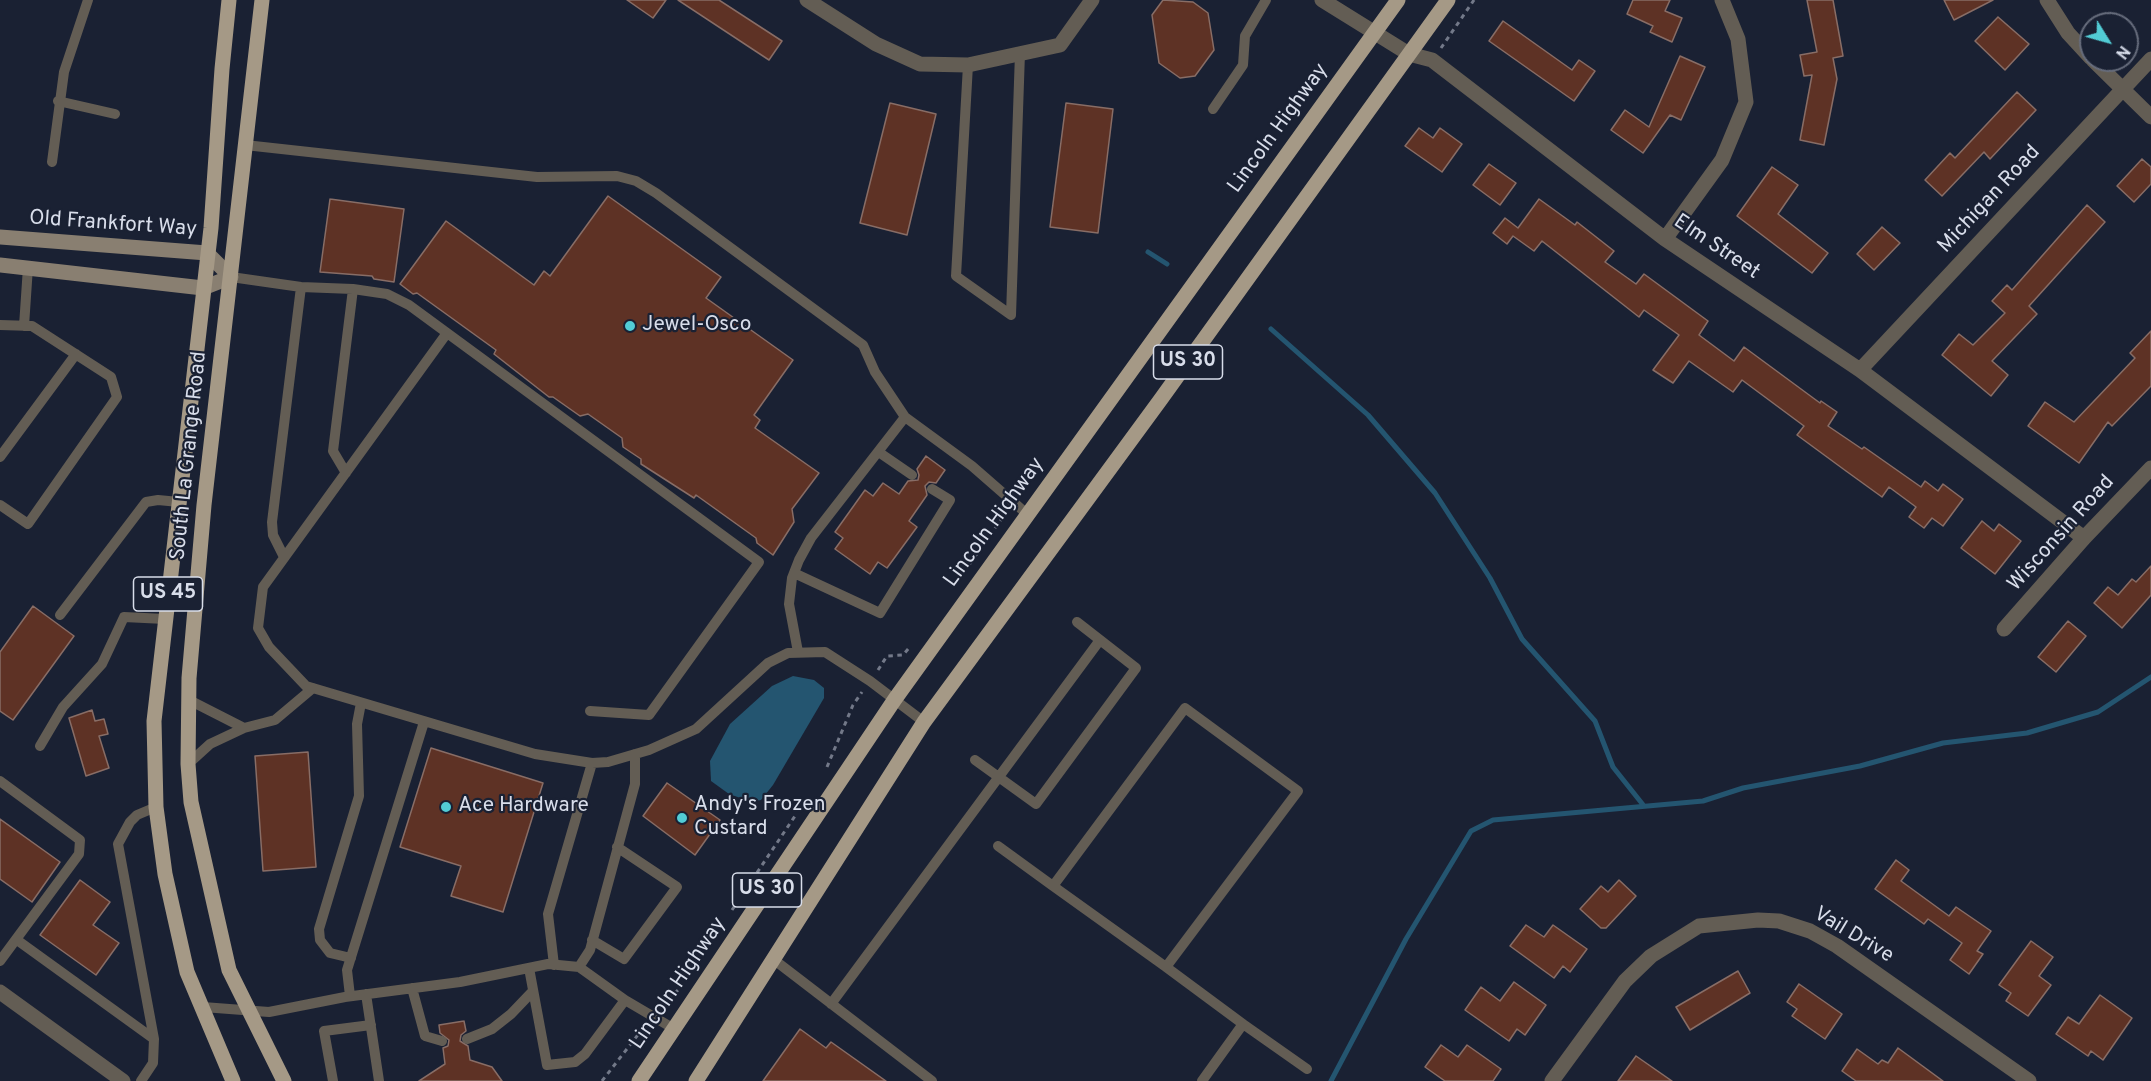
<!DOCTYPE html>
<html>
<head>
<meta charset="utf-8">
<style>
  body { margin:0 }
  #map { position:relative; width:2151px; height:1081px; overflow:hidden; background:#1a2133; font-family:Overpass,sans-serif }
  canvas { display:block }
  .north { position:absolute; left:2079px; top:12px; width:60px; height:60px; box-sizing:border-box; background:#1a2133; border:2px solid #666c7c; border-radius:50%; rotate:127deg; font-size:16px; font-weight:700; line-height:24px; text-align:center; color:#d8ddea }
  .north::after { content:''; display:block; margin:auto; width:21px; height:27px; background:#52ccd5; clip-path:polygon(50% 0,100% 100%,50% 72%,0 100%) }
</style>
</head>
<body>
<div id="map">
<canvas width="2151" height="1081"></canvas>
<div class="north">N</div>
</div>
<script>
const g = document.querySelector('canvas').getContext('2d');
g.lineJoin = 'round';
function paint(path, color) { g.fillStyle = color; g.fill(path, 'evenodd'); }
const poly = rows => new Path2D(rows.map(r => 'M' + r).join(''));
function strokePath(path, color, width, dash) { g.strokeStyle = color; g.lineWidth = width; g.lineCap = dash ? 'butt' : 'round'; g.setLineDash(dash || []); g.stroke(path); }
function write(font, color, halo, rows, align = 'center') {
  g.font = font + ' Overpass,sans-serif'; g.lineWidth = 4.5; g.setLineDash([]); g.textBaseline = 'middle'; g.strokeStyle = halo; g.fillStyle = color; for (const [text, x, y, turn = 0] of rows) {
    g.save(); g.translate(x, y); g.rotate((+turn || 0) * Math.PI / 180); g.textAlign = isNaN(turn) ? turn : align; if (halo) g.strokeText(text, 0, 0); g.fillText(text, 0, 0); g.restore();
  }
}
paint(poly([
  [793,676,814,680,824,688,824,698,773,785,761,800,752,802,729,794,711,781,710,761,730,724,772,686]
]), '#245570');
strokePath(poly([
  [1148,252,1167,264],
  [1271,329,1368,415,1435,493,1490,578,1522,639,1595,721,1613,767,1644,806],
  [1331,1081,1406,939,1471,831,1493,820,1703,801,1743,788,1860,766,1943,743,2027,733,2098,712,2151,677]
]), '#245570', 5);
const building = poly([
  [627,0,666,0,653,18,627,0],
  [678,0,719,0,782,41,769,60,678,0],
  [1163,0,1193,2,1208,13,1214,50,1195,76,1180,78,1159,63,1152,15,1163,0],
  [1633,0,1670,0,1665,11,1682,18,1672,42,1650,32,1653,26,1627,14,1633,0],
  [1807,0,1833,0,1843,56,1833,58,1837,79,1824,145,1800,140,1812,75,1804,76,1800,55,1817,52,1807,0],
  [1944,0,1993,0,1954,20,1944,0],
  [1998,17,2029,44,2005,70,1975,41,1998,17],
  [1503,21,1572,70,1579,60,1595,71,1574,101,1489,41,1503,21],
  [1680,56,1705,67,1681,120,1670,115,1643,153,1611,130,1625,110,1649,127,1680,56],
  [2017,92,2036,110,1990,159,1984,152,1942,196,1925,180,1950,153,1955,158,2017,92],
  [890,103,936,114,907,235,860,223,890,103],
  [1066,103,1113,109,1098,233,1050,227,1066,103],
  [1419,128,1433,138,1440,128,1462,144,1442,172,1405,146,1419,128],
  [2142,159,2151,167,2151,184,2134,202,2117,186,2142,159],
  [1489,164,1516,183,1500,205,1473,185,1489,164],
  [1772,167,1798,185,1778,214,1828,253,1812,273,1737,216,1772,167],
  [608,196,721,277,706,298,793,360,754,415,760,420,755,428,819,473,792,509,794,522,773,555,757,543,756,538,696,495,694,498,641,464,641,459,623,447,622,438,588,414,580,416,553,397,549,397,494,354,496,350,417,293,413,294,400,284,446,221,534,285,544,271,550,276,608,196],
  [330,199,404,209,394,282,374,279,372,276,320,272,330,199],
  [1539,199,1575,225,1577,222,1614,251,1605,262,1636,284,1644,274,1708,321,1699,335,1734,361,1744,347,1820,403,1821,401,1837,412,1828,426,1862,449,1864,447,1921,487,1925,481,1938,491,1943,484,1963,499,1943,526,1932,518,1924,528,1909,517,1916,507,1889,487,1882,497,1846,471,1797,435,1804,426,1742,380,1733,392,1689,361,1673,383,1653,370,1679,335,1644,310,1639,317,1542,241,1534,251,1513,236,1507,244,1493,233,1505,218,1518,228,1539,199],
  [2087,205,2105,222,2029,306,2037,314,1992,361,2008,375,1991,396,1942,355,1959,334,1973,345,2005,313,1992,301,2007,285,2012,290,2087,205],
  [1882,227,1900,243,1874,270,1857,254,1882,227],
  [2151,331,2151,386,2112,426,2108,422,2079,463,2028,426,2045,402,2074,422,2135,358,2130,353,2151,331],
  [926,456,945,470,936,483,929,482,925,486,927,495,909,521,917,527,887,568,878,562,870,574,835,549,843,538,835,532,865,490,873,496,883,483,899,494,908,481,918,480,919,475,917,469,926,456],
  [1982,521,1994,531,1999,524,2021,541,1995,574,1961,548,1982,521],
  [2151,566,2151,595,2122,628,2094,603,2108,587,2118,595,2132,579,2136,582,2151,566],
  [33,606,74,636,13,720,0,711,0,652,33,606],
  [2068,621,2086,636,2056,672,2038,657,2068,621],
  [92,710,95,721,104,719,108,734,99,736,109,768,86,776,69,718,92,710],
  [431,748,543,783,503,912,451,896,461,866,400,847,431,748],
  [308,752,316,867,263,871,255,756,308,752],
  [667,783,720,820,695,855,643,816,667,783],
  [0,819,60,862,32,902,0,879,0,819],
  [1896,860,1909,870,1901,881,1949,916,1956,907,1991,931,1977,951,1983,954,1969,974,1950,960,1962,943,1928,919,1924,924,1875,889,1896,860],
  [80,880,110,902,93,925,119,943,96,975,40,935,80,880],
  [1619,880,1636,896,1606,928,1601,928,1580,909,1601,886,1608,892,1619,880],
  [1526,925,1544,937,1553,925,1587,949,1570,972,1563,966,1554,978,1510,946,1526,925],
  [2031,941,2053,957,2039,976,2051,985,2028,1016,2006,1001,2011,993,1999,985,2031,941],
  [1738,971,1750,993,1690,1030,1676,1007,1738,971],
  [1514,982,1546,1005,1525,1035,1517,1029,1509,1041,1465,1010,1481,987,1500,1001,1514,982],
  [1799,984,1842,1014,1825,1039,1792,1016,1797,1009,1787,1002,1799,984],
  [2100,995,2132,1018,2103,1060,2091,1051,2088,1056,2056,1034,2068,1017,2079,1024,2100,995],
  [464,1021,466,1031,461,1035,460,1041,468,1046,470,1060,492,1067,502,1081,419,1081,445,1064,443,1048,448,1046,449,1040,440,1033,439,1025,464,1021],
  [800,1029,826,1048,831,1042,886,1081,763,1081,800,1029],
  [1441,1045,1458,1057,1467,1045,1501,1069,1493,1081,1445,1081,1425,1067,1441,1045],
  [1898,1048,1943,1081,1856,1081,1842,1071,1857,1049,1878,1064,1882,1060,1888,1063,1898,1048],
  [1636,1056,1672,1081,1618,1081,1636,1056]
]);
paint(building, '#5e3225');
strokePath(building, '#886d66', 1.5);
strokePath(poly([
  [1441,48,1474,0],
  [969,565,1005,514],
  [878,670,887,656,903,655,909,648],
  [827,767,853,705,862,692],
  [732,910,797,813],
  [662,1006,681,987],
  [602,1081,644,1027]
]), '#737989', 3, [4.5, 4.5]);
strokePath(poly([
  [968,65,956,276,1011,315,1020,53],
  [58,101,115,114],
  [1213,109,1243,65,1245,36,1266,0],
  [245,145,537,177,617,176,636,181,656,193,863,345,875,372,905,417,972,466,1027,514],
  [52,162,64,72,88,0],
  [231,277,301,287,353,289,387,294,409,305,759,562,649,715,590,711],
  [0,325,32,326,111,377,117,397,28,524,0,505],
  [24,326,28,267],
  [447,333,263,587,258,628,269,647,306,686,535,754,592,763,608,762,649,750,696,729,768,663,788,653,825,652,870,681,924,722],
  [880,453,912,475],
  [0,457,76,354],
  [346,473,333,451,353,289],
  [284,557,273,535,272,522,301,287],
  [794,573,880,613,950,500,932,489],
  [60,615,146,502,158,500,179,502],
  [798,652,789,604,792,578,799,560,811,538,905,417],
  [189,700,244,728],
  [40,746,63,707,102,664,124,617,165,619],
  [975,760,1036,804,1136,668,1077,622],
  [188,764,210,744,244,728,275,720,313,688],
  [0,781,80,840,79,854,0,961],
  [998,846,1053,886,1185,708,1298,791,1166,967,1243,1024,1202,1081],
  [1053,886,1166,967],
  [17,940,154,1039],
  [592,940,624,959,677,887,617,847],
  [351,958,330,953,320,940,319,929,359,796,357,724,361,703],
  [773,959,932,1081],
  [554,965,548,914,592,763],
  [579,967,590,950,635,784,635,754],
  [529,968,547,1065,575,1062,585,1054,625,1000],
  [412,988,425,1036,442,1041],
  [366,994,379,1081],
  [350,996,347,970,424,722],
  [831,1004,1100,640],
  [203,1007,269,1012,345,997,460,982,548,964,579,967,625,1000,676,1030],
  [1243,1024,1307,1069],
  [467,1039,492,1029,511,1014,533,991],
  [141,1081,153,1063,154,1039,118,844,130,822,137,815,156,807],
  [333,1081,324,1031,371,1025]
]), '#635d54', 10);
strokePath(poly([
  [807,0,876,44,920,64,968,65,1060,45,1092,0],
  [1322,0,1409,54,1432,60,1665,239,1860,370,2084,538],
  [2047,0,2068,33,2091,58],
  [2093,60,2151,117],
  [1665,239,1722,160,1746,102,1738,39,1722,0],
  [1860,370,2151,59],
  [2004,629,2084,538,2151,468],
  [0,992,123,1081],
  [1552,1081,1625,981,1651,956,1699,926,1758,920,1779,921,1810,931,1837,946,2029,1081]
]), '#635d54', 15);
strokePath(poly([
  [0,237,207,253,231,277,203,288,0,265]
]), '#897f71', 15);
strokePath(poly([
  [229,0,222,69,211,228,154,721,156,807,165,874,187,972,233,1081],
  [262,0,204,505,189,678,188,764,191,802,229,970,284,1081],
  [639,1081,895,699,1398,0],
  [696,1081,924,722,1161,399,1448,0]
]), '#a59986', 15);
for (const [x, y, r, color] of [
  [630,326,6,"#52ccd5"],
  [446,807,6,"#52ccd5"],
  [682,818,6,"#52ccd5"]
]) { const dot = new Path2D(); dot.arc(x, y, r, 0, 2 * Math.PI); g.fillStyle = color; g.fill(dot); strokePath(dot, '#1a2133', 2); }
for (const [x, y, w] of [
  [1188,362,69],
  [168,594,69],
  [767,890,69]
]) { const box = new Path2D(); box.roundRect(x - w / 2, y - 17, w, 34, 4.5); g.fillStyle = '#1a2133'; g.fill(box); strokePath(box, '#d8ddea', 1.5); }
write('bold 20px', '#d8ddea', null, [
  ["US 30",1188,362],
  ["US 45",168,594],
  ["US 30",767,890]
]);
write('21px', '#d8ddea', '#1a2133', [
  ["Lincoln Highway",1279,129,-54],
  ["Michigan Road",1990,200,-47],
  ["Old Frankfort Way",113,225,4],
  ["Elm Street",1716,248,34],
  ["South La Grange Road",190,456,-84],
  ["Lincoln Highway",995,523,-54],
  ["Wisconsin Road",2062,534,-48],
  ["Vail Drive",1853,936,31],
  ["Lincoln Highway",679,984,-56]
]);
write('21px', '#d8ddea', '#1a2133', [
  ["Jewel-Osco",642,326],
  ["Andy's Frozen",694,806],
  ["Custard",694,830],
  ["Ace Hardware",458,807]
], 'left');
</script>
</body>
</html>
